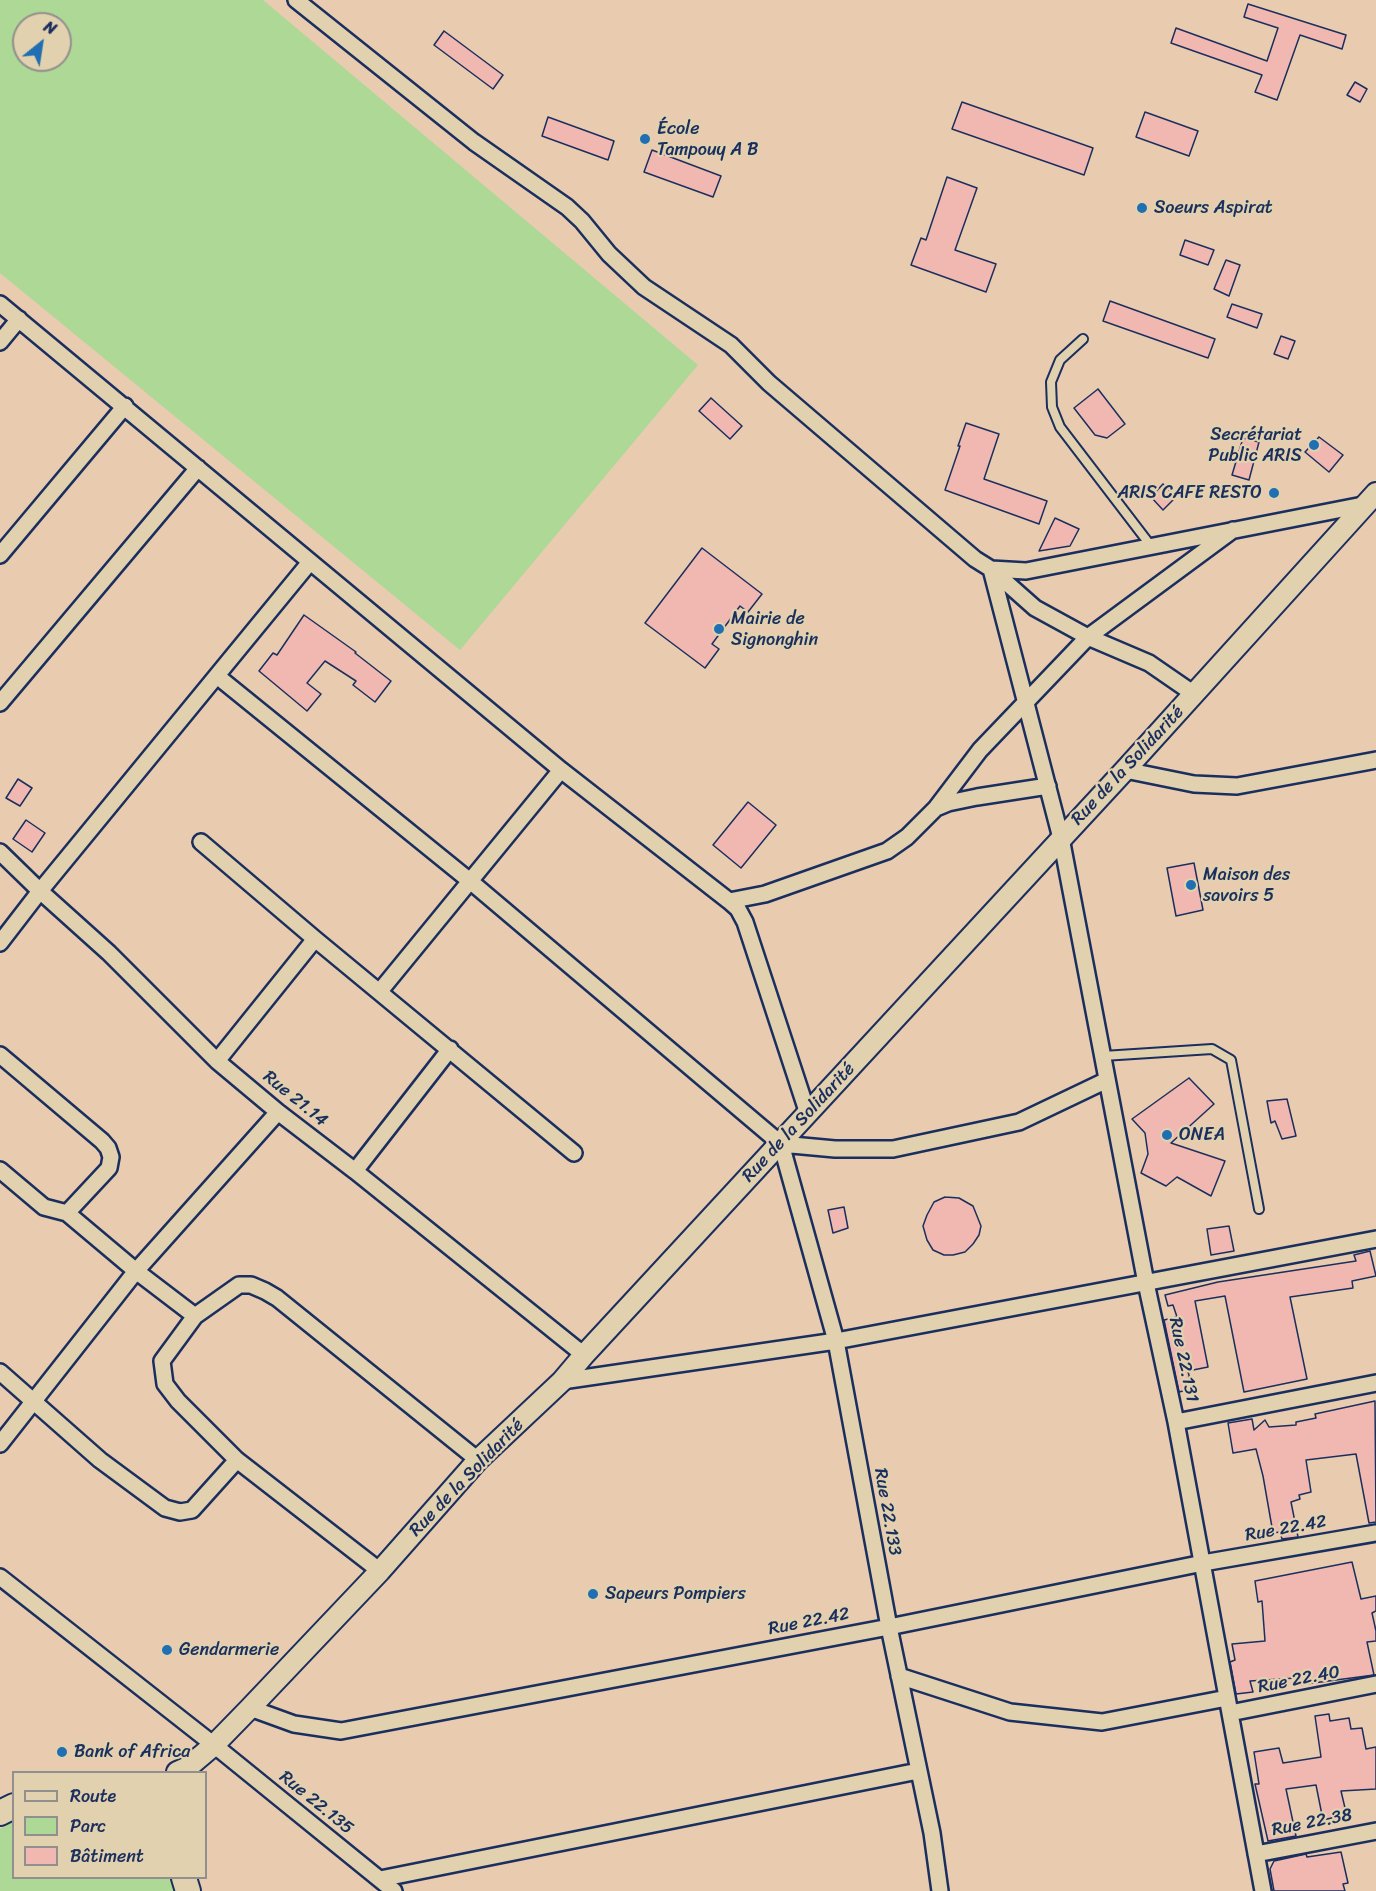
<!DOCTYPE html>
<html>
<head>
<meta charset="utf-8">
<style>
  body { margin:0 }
  #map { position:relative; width:1376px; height:1891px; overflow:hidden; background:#e9cbb0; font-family:Sriracha,sans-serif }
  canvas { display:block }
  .legend { position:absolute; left:12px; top:1771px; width:195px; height:108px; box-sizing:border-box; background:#e2d1ae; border:2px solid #92908e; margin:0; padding:8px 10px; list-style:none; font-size:18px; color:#1b2f5e }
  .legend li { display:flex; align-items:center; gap:12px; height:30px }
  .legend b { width:30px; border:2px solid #92908e }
  .north { position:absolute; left:12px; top:12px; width:60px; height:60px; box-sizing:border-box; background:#e2d1ae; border:2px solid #92908e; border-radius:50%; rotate:30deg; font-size:16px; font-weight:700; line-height:24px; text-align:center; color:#1b2f5e }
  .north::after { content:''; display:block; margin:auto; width:21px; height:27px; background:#1f6fb2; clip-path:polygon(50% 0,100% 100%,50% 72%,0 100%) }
</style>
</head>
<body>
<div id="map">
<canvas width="1376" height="1891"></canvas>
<ul class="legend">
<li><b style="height:8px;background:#e2d1ae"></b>Route</li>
<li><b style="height:16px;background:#add896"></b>Parc</li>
<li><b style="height:16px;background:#f0b8b0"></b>Bâtiment</li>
</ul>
<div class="north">N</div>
</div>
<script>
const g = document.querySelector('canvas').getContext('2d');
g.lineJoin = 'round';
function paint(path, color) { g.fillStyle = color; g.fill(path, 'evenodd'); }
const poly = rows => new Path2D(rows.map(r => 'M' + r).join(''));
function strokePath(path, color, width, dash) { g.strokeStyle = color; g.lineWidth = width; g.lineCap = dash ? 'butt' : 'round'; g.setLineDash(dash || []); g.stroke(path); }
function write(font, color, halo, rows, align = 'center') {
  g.font = font + ' Sriracha,sans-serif'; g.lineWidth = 4.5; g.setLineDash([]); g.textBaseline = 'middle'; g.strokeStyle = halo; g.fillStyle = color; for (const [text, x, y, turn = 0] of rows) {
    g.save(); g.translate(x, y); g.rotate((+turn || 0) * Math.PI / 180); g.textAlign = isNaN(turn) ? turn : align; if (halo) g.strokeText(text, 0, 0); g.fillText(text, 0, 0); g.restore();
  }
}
paint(poly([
  [0,0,263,0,698,365,460,650,0,273],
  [24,24,60,24,60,60,24,60],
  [13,1820,14,1878,170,1878,175,1891,0,1891,0,1829]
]), '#add896');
const building = poly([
  [1248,4,1346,35,1342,49,1300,35,1277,100,1255,92,1262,75,1171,43,1176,28,1267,61,1278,28,1244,17,1248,4],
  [444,31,503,75,493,89,434,45,444,31],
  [1355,82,1367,89,1360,102,1347,95,1355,82],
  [962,102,1093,148,1084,175,952,129,962,102],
  [1145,112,1198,131,1189,156,1136,137,1145,112],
  [548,117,614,141,608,160,542,136,548,117],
  [652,150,721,176,713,197,644,172,652,150],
  [947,177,977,188,955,250,996,264,986,292,911,265,921,238,926,240,947,177],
  [1185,240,1214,250,1208,265,1180,255,1185,240],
  [1226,260,1240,265,1229,296,1214,289,1226,260],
  [1110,301,1215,339,1208,358,1103,321,1110,301],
  [1232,304,1262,314,1257,328,1227,317,1232,304],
  [1281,336,1295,341,1288,359,1274,354,1281,336],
  [1098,389,1125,424,1107,438,1095,435,1074,408,1098,389],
  [711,398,742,426,730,439,699,411,711,398],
  [966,423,999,434,984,479,1047,501,1039,524,945,490,960,446,958,446,966,423],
  [1319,437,1343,455,1329,472,1305,452,1319,437],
  [1243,438,1259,442,1249,480,1232,475,1243,438],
  [1163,484,1176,497,1163,510,1151,497,1163,484],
  [1055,518,1079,529,1070,546,1039,551,1055,518],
  [702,548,762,594,748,612,740,606,712,644,719,649,705,668,645,623,702,548],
  [304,615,356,652,355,653,391,681,375,702,353,685,356,681,325,661,307,683,321,694,307,711,259,671,273,653,277,655,304,615],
  [18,779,32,788,20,806,6,798,18,779],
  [748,802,776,825,741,868,713,845,748,802],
  [26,820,45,833,32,852,13,839,26,820],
  [1194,863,1203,910,1176,916,1167,868,1194,863],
  [1189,1078,1214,1104,1171,1143,1225,1161,1211,1196,1177,1177,1166,1186,1141,1173,1148,1154,1145,1133,1132,1119,1189,1078],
  [1287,1099,1296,1136,1282,1139,1275,1121,1271,1123,1267,1101,1287,1099],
  [945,1197,959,1198,973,1206,981,1226,979,1235,973,1244,965,1252,953,1255,944,1255,933,1250,927,1240,923,1226,927,1215,934,1202,945,1197],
  [844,1207,848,1228,833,1233,828,1210,844,1207],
  [1229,1226,1234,1251,1211,1255,1207,1229,1229,1226],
  [1370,1251,1376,1276,1352,1281,1353,1288,1290,1297,1307,1379,1244,1392,1225,1296,1195,1301,1208,1367,1188,1371,1192,1389,1179,1392,1164,1320,1177,1317,1173,1305,1168,1306,1165,1295,1218,1282,1356,1261,1354,1255,1370,1251],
  [1375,1401,1376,1522,1369,1523,1356,1454,1306,1460,1311,1492,1299,1495,1300,1499,1291,1502,1298,1537,1282,1539,1280,1532,1273,1533,1263,1476,1256,1449,1233,1453,1228,1423,1252,1419,1254,1430,1265,1420,1269,1427,1296,1425,1296,1422,1316,1418,1315,1414,1375,1401],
  [1352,1562,1361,1599,1376,1596,1376,1611,1372,1613,1376,1631,1376,1641,1367,1642,1374,1675,1298,1685,1296,1678,1250,1681,1253,1692,1236,1694,1230,1662,1235,1660,1232,1644,1265,1641,1262,1601,1258,1602,1255,1581,1352,1562],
  [1329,1714,1330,1721,1349,1718,1351,1729,1362,1728,1366,1749,1376,1747,1376,1789,1341,1791,1345,1808,1343,1809,1344,1815,1323,1820,1316,1785,1286,1789,1296,1836,1268,1841,1255,1784,1259,1784,1254,1752,1279,1748,1283,1763,1321,1757,1315,1716,1329,1714],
  [1341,1852,1348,1883,1343,1884,1345,1891,1274,1891,1270,1869,1274,1861,1306,1854,1307,1857,1341,1852]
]);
paint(building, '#f0b8b0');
strokePath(building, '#1b2f5e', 1.5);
const service = poly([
  [1083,339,1060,360,1051,382,1052,407,1060,427,1151,546],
  [1103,1056,1212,1049,1231,1060,1259,1209]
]);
const minor = poly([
  [296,0,474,142,567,207,582,221,609,254,644,287,731,345,769,383,975,559,991,569,1035,608,1088,637,1149,663,1194,694],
  [0,304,561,770,729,901,738,909,745,922,808,1114],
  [0,342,19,319],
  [0,555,125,406],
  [991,569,1061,838,1146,1283,1176,1422,1263,1891],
  [991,569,1026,571,1368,504],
  [217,676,470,881,781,1144,835,1149,893,1149,1019,1122,1107,1080],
  [0,703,198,468],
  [1125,770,1194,784,1237,786,1376,760],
  [936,808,980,750,1088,637,1233,530],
  [201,842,315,939,574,1153],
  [0,852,40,891,109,953,217,1061,278,1112,355,1171,584,1355],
  [729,901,765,894,887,851,907,837,936,808,948,803,977,797,1048,786],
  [0,943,40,891,310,562],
  [380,991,561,770],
  [0,1055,102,1141,108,1148,111,1157,109,1168,67,1213],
  [217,1061,315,939],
  [781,1144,836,1341,889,1627,932,1833,940,1891],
  [0,1170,44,1207,67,1213,136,1271,195,1316],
  [355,1171,450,1049],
  [0,1372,100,1460,165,1508,180,1512,192,1510,237,1460],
  [562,1381,836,1341,1376,1239],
  [1176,1422,1376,1383],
  [0,1444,136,1271,278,1112],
  [380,1571,237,1460,178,1401,165,1384,162,1361,195,1316,239,1285,251,1285,265,1291,277,1298,478,1460],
  [0,1577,214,1745,394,1891],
  [899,1676,1010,1712,1102,1722,1227,1698],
  [250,1708,294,1724,341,1731,889,1627,1203,1563,1376,1533],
  [1230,1713,1376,1684],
  [1256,1854,1376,1831],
  [380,1879,918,1771]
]);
const tertiary = poly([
  [177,1772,188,1767,214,1745,250,1708,380,1571,478,1460,562,1381,584,1355,1125,770,1376,493]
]);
const primary = poly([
  [0,1813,14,1806],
  [184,1878,188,1891]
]);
strokePath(service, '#1b2f5e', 12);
strokePath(minor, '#1b2f5e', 20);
strokePath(tertiary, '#1b2f5e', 24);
strokePath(primary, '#1b2f5e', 28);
strokePath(service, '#e2d1ae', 8);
strokePath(minor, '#e2d1ae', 15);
strokePath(tertiary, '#e2d1ae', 20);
strokePath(primary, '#e2d1ae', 24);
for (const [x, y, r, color] of [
  [645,139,6,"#1f6fb2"],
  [1142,208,6,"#1f6fb2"],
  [1314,445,6,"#1f6fb2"],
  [1274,493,6,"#1f6fb2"],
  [719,629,6,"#1f6fb2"],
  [1191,885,6,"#1f6fb2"],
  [1167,1135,6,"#1f6fb2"],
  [593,1594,6,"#1f6fb2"],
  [167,1650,6,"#1f6fb2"],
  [62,1752,6,"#1f6fb2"]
]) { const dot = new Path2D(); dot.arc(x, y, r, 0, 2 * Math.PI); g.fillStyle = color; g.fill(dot); strokePath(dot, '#e2d1ae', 2); }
write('18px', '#1b2f5e', '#e2d1ae', [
  ["École",657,129],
  ["Tampouy A B",657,150],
  ["Soeurs Aspirat",1154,208],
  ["Secrétariat",1302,435,"right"],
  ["Public ARIS",1302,456,"right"],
  ["ARIS CAFE RESTO",1262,493,"right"],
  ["Mairie de",731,619],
  ["Signonghin",731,640],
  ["Maison des",1203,875],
  ["savoirs 5",1203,896],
  ["ONEA",1179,1135],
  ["Sapeurs Pompiers",605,1594],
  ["Gendarmerie",179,1650],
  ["Bank of Africa",74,1752]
], 'left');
write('18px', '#1b2f5e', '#e2d1ae', [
  ["Rue de la Solidarité",1128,766,-47],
  ["Rue 21.14",295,1099,39],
  ["Rue de la Solidarité",799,1123,-47],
  ["Rue 22.131",1183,1360,78],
  ["Rue de la Solidarité",467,1478,-46],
  ["Rue 22.133",887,1512,80],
  ["Rue 22.42",1286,1529,-10],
  ["Rue 22.42",809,1622,-11],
  ["Rue 22.40",1299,1680,-11],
  ["Rue 22.135",316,1803,39],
  ["Rue 22.38",1312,1823,-11]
]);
</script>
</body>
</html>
